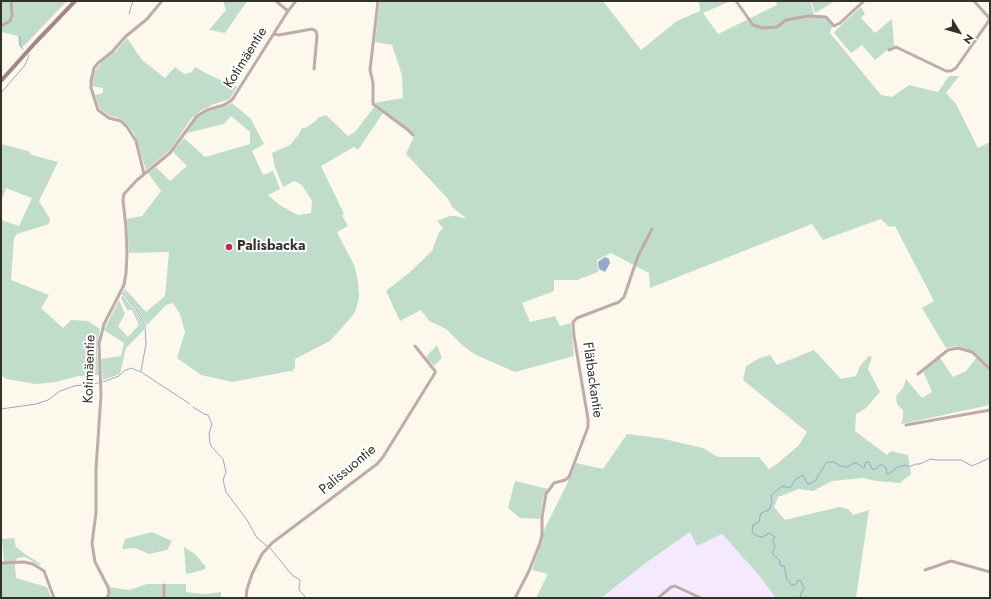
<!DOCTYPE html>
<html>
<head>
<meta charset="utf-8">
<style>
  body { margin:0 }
  #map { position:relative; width:991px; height:599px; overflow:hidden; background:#fdf8ec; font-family:Jost,sans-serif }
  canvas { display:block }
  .frame { position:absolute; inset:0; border:2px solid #33312c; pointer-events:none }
  .north { position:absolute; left:939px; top:12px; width:40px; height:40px; -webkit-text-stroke:3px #fff; paint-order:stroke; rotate:127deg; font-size:11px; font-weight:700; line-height:16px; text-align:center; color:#33312c }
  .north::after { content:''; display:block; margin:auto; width:14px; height:18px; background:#33312c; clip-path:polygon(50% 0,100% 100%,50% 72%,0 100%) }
</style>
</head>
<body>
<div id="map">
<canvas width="991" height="599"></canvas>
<div class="frame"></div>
<div class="north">N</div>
</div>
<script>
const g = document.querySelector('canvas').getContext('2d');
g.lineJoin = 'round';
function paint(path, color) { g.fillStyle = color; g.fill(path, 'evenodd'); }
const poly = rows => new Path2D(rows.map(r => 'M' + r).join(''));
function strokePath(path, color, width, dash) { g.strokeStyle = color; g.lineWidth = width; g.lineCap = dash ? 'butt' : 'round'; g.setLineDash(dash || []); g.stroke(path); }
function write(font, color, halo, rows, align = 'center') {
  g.font = font + ' Jost,sans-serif'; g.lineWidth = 4; g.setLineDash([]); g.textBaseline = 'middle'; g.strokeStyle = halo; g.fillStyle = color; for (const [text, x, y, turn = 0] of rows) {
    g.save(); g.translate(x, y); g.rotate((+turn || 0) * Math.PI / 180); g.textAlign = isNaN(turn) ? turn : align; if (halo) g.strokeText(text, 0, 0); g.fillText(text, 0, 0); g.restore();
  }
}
paint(poly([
  [690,532,697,546,722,534,758,574,776,598,601,598,647,562]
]), '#f5e9fd');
paint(poly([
  [1,1,67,1,22,48,19,45,18,36,1,32],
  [223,1,247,1,225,33,209,30,226,10],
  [380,1,603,1,641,50,677,21,700,11,699,1,731,1,703,13,718,34,777,5,776,1,810,1,815,17,826,18,832,26,830,33,881,95,892,97,909,85,938,92,949,76,959,76,946,93,956,104,978,148,990,142,990,368,972,351,958,346,946,348,922,308,934,301,895,226,889,227,881,219,823,240,812,224,650,288,649,273,611,253,597,260,598,272,577,280,554,280,554,291,522,303,530,322,555,316,560,326,571,323,574,356,515,372,476,355,463,346,446,329,429,321,421,310,400,321,386,291,410,272,432,251,439,232,443,228,437,221,450,216,456,216,463,218,466,218,452,207,449,200,406,154,414,136,374,103,403,98,402,75,392,45,375,42],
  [811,1,835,1,815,13],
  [861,7,865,14,861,18,875,33,892,19,894,45,875,60,862,45,851,53,834,33,841,25],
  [127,38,142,60,165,78,175,67,184,74,192,72,195,67,207,74,237,87,230,99,214,104,200,111,191,119,170,150,146,170,137,141,134,133,124,121,116,117,110,116,100,109,95,95,103,93,103,88,92,86,93,76,96,69,102,62,116,51],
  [232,103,251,119,264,144,252,151,263,175,273,171,280,189,268,195,281,206,298,215,311,213,312,201,302,185,294,181,283,187,275,167,272,153,290,145,299,134,302,128,305,128,316,121,317,118,326,115,348,136,355,132,374,107,383,113,358,150,354,147,321,166,344,214,342,215,348,226,337,232,355,267,358,283,359,297,356,309,353,315,330,341,295,359,295,367,292,372,290,371,232,382,201,375,177,358,185,332,180,314,174,305,172,303,166,305,148,324,146,324,136,308,123,293,125,289,146,312,165,296,169,252,129,253,127,219,142,216,161,191,148,173,156,167,170,181,187,166,173,152,184,138,205,157,250,144,250,132,231,116,224,124,187,133,190,127,199,116,208,111,226,106],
  [1,144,28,151,32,155,58,162,39,201,50,219,49,224,17,234,14,238,11,280,49,295,41,308,63,328,71,320,88,321,100,329,97,350,99,375,78,376,56,382,36,384,6,379,1,375,1,220,19,226,32,198,6,188,1,202],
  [122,295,135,310,144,325,144,330,126,348,120,374,103,380,101,359,121,356,124,343,104,330,119,300,125,314,118,326,128,337,139,325,132,310,127,310,121,298],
  [437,345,442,358,434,366,426,357],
  [814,350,841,379,856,376,860,366,869,356,872,357,868,369,880,392,866,408,856,414,855,431,887,455,891,451,908,455,911,474,900,483,876,481,863,478,832,481,813,491,799,489,778,497,774,507,785,520,839,507,848,509,853,515,869,510,856,598,776,598,758,574,722,534,697,546,690,532,647,562,601,598,536,598,548,574,532,570,543,538,543,532,567,484,576,463,603,469,627,434,659,438,703,448,718,457,759,457,769,469,777,464,799,445,807,432,743,380,746,366,760,358,770,355,777,365],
  [977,357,990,371,990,405,901,424,903,418,903,410,897,404,896,396,903,388,906,379,922,398,932,392,923,371,940,358,953,377,966,371],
  [515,481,548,489,543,498,540,519,520,518,508,508],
  [152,532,172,541,167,550,149,554,135,548,122,549,125,539],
  [14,538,16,547,28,556,41,564,39,565,25,557,17,558,15,564,16,578,47,587,51,598,1,598,1,564,4,563,2,539],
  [184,547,195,554,206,567,204,570,186,574],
  [147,584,186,584,186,592,204,594,221,592,221,598,109,598,110,592,109,587,129,590]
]), '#c0dccb');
paint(poly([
  [605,257,609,259,610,263,605,272,599,269,598,263,599,261]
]), '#94a9cb');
strokePath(poly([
  [129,14,133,1],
  [20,37,20,46,23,49],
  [1,93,25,65,29,55],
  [122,293,136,309,145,325,146,344,141,371],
  [103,382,119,376,124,371,131,368,141,372,190,404],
  [193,407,204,414,208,415,212,424,209,434,210,443,211,446,223,459,226,472,223,480,226,492,247,520,257,538,267,546],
  [1,409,36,404,48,400,60,391,74,386,98,383],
  [270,548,292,575,300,580,299,590,306,598],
  [801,598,800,596,804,588,801,581,798,580,796,584,792,585,787,580,784,566,781,566,779,560,772,553,775,547,773,540,775,537,769,533,763,537,757,536,752,532,753,525,759,522,761,513,769,510,772,503,771,495,780,488,782,486,790,488,796,479,803,475,807,483,809,484,815,481,826,463,828,462,834,462,840,466,847,467,854,463,858,464,864,468,866,462,869,462,872,469,876,469,880,465,883,465,886,468,887,474,889,474,897,467,906,465,909,467,911,466,916,464,920,464,930,459,936,460,961,460,972,466,990,458],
  [806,598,811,598]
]), '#94a9cb', 1);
strokePath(poly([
  [378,1,370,70,373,83,373,104,408,130,413,135],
  [736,1,753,25,762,28,777,27,786,20,809,16,826,17,834,26,840,23,864,1],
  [974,1,990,19],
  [288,11,296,1],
  [1,26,10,21,12,15,11,1],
  [274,34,279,35,312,29,316,31,317,36,314,69],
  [889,50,896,47,946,71,951,71,956,68,990,19],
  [144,174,136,141,131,133,127,127,121,121,109,118,98,110,91,88,91,81,94,68,98,63,112,52,125,37,147,19,162,1],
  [918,374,948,350,958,348,972,352,990,369],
  [906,425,990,410],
  [1,563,24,562,33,564,44,571,54,598],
  [925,570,951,561,990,572],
  [107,598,109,593,108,587,95,562,92,543,96,513,96,469,101,395,99,344,104,324,124,285,126,273,127,253,126,228,123,200,124,194,137,180,170,153,197,116,207,110,224,105,232,100,288,11,276,1],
  [164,598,164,585],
  [246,598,247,589,252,574,262,554,272,543,328,501,377,464,383,457,435,373,435,371,415,346],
  [515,598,529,571,540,543,542,535,542,517,546,494,554,483,565,480,569,477,588,427,588,419,574,336,573,322,577,318,619,302,624,297,638,256,652,229],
  [658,598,671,587,675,586,701,598]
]), '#c0abac', 3);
strokePath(poly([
  [1,81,35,43,75,1]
]), '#a48686', 4);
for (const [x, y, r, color] of [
  [229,247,4,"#bc2b4a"]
]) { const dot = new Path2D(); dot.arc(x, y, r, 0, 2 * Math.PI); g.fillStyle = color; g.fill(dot); strokePath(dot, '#fff', 1.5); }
write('14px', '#33312c', '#fff', [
  ["Kotimäentie",246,58,-58],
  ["Kotimäentie",90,369,-88],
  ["Flätbackantie",592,380,82],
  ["Palissuontie",348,470,-40]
]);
write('bold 14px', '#33312c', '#fff', [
  ["Palisbacka",237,247]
], 'left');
</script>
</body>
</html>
